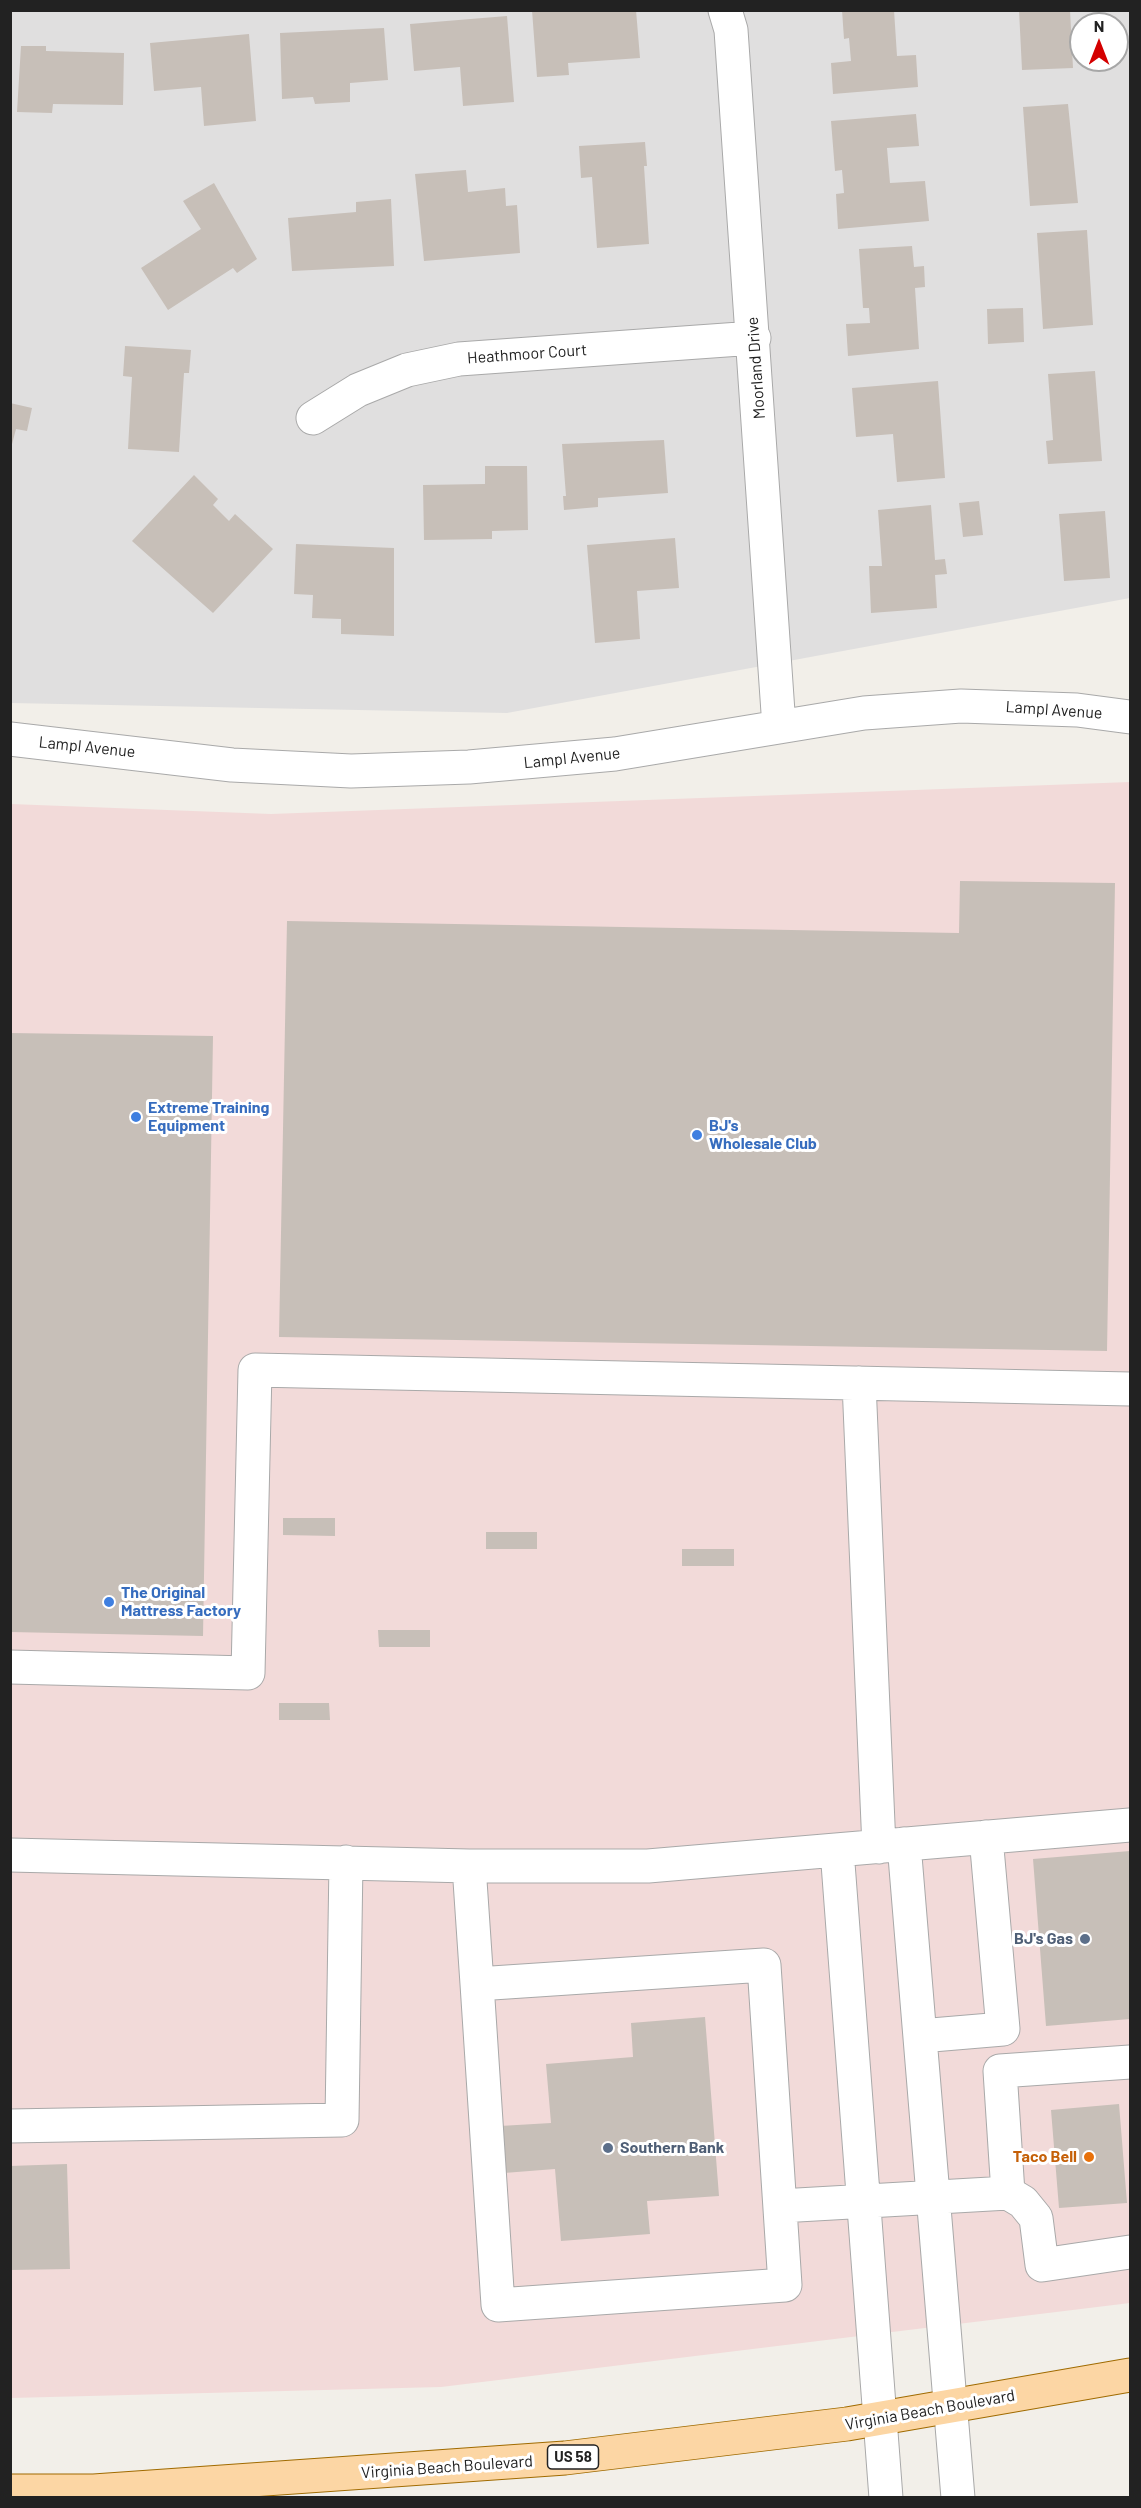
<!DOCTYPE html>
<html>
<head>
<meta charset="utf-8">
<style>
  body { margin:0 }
  #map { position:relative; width:1141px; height:2508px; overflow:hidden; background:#f2efe9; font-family:Barlow,sans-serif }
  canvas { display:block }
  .frame { position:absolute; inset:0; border:12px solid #222; pointer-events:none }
  .north { position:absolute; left:1069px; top:12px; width:60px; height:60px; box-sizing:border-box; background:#fff; border:2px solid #a7a7a7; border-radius:50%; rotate:0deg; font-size:16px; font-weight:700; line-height:24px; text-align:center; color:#222 }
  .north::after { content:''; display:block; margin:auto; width:21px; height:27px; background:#d40000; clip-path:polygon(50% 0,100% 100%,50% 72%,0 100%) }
</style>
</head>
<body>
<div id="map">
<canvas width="1141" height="2508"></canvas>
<div class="frame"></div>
<div class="north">N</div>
</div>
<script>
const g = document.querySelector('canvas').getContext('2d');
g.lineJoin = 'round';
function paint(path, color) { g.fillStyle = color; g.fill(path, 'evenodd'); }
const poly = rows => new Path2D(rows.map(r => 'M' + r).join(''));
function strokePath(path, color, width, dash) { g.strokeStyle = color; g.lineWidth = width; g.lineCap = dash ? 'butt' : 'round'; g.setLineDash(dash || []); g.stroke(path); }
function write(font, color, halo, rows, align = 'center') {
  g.font = font + ' Barlow,sans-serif'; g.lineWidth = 6; g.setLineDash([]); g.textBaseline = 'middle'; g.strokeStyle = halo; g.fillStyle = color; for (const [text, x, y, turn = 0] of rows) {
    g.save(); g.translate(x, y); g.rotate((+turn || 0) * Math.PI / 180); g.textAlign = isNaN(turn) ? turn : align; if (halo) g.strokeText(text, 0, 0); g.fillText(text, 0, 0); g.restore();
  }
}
paint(poly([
  [11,11,1130,11,1130,598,507,713,11,703],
  [1081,24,1117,24,1117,60,1081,60]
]), '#e0dfdf');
paint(poly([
  [1130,782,1130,2303,441,2387,11,2398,11,804,271,814]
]), '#f2dad9');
paint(poly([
  [532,10,636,10,640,58,568,63,569,75,537,77],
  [842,10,894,10,897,56,916,55,918,87,833,94,831,63,851,61,849,38,844,39],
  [1019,10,1070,10,1073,68,1022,70],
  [507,16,514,102,463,106,460,67,414,71,410,24],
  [384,28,388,80,350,83,350,102,315,104,313,97,282,99,280,33],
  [249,34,256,121,204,126,201,87,154,91,150,43],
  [21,46,46,46,46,51,124,53,123,105,53,104,52,113,17,112],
  [1068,104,1078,203,1030,206,1023,107],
  [916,114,919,146,887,148,890,183,925,181,929,221,838,229,836,194,844,193,842,170,835,171,831,121],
  [645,142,647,166,644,166,649,244,597,248,592,177,581,178,579,146],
  [466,170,468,192,505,188,506,206,517,205,520,253,424,261,415,174],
  [214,183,257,259,237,273,233,268,168,310,141,268,201,229,183,201],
  [391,199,394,266,292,271,288,218,356,212,356,202],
  [1087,230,1093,325,1043,329,1037,233],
  [912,246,914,267,924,266,925,287,915,288,919,349,848,356,846,324,870,323,869,308,863,308,859,249],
  [1023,308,1024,342,988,344,987,309],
  [125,346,191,350,189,373,184,373,179,452,128,449,132,377,123,376],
  [1095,371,1102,461,1048,464,1046,441,1053,440,1048,374],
  [938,381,945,478,897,482,893,434,856,437,852,388],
  [10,403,32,408,27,431,16,429,11,448],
  [664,440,668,493,598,498,598,507,564,510,563,496,566,496,562,444],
  [485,466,527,466,528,530,492,531,492,539,424,540,423,485,485,484],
  [194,475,218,499,213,505,229,521,235,514,273,549,213,613,132,541],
  [979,501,983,535,963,537,959,503],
  [931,505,935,560,945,559,947,574,935,575,937,608,871,613,869,566,882,566,878,510],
  [1105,511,1110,578,1064,581,1059,514],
  [675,538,679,588,637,591,640,639,595,643,587,545],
  [296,544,394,548,394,636,341,634,341,619,312,618,313,595,294,594],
  [960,881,1115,883,1107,1351,279,1337,287,921,959,933],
  [10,1033,213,1036,203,1636,10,1632],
  [283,1518,335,1518,335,1536,283,1535],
  [486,1532,537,1532,537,1549,486,1549],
  [682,1549,734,1549,734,1566,682,1566],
  [378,1630,430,1630,430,1647,379,1647],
  [279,1703,329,1703,330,1720,279,1720],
  [1130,1851,1130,2019,1046,2026,1033,1859],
  [705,2017,719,2196,647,2201,650,2234,561,2241,555,2169,504,2173,500,2126,551,2123,546,2064,633,2057,631,2023],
  [1119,2104,1127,2203,1059,2208,1051,2110],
  [67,2164,70,2269,10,2270,10,2166]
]), '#c7bfb8');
const minor = poly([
  [725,10,731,30,779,727],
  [313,418,358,390,407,370,459,359,754,338],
  [10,739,232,765,351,771,469,767,615,754,864,713,961,706,1077,710,1130,717],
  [859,1383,879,1847],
  [10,1667,248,1673,255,1370,1130,1389],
  [904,1844,958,2498],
  [837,1850,886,2498],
  [10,1855,469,1866,648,1866,1130,1825],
  [469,1866,477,1984,498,2305,785,2285,764,1965,477,1984],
  [920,2036,1003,2029,986,1837],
  [10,2126,342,2120,346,1862],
  [1008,2193,1023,2202,1036,2218,1042,2265,1130,2252],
  [780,2206,1008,2193,1000,2071,1130,2062]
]);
const major = poly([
  [10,2491,94,2491,565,2458,847,2424,1130,2375]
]);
strokePath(minor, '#a9a9a9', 35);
strokePath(major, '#a06b00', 35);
strokePath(minor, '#fff', 33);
strokePath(major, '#fcd6a4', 33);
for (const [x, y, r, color] of [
  [136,1117,6,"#3f7fe0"],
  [697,1135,6,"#3f7fe0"],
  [109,1602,6,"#3f7fe0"],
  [1085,1939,6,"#5c6f8a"],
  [608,2148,6,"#5c6f8a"],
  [1089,2157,6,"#e8710a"]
]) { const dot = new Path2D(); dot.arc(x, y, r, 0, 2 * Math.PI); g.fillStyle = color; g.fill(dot); strokePath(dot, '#fff', 2); }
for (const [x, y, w] of [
  [573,2457,51]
]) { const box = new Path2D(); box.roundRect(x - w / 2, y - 12, w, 24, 4.5); g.fillStyle = '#fff'; g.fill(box); strokePath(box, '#222', 1.5); }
write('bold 15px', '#222', null, [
  ["US 58",573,2457]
]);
write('16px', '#222', '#fff', [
  ["Heathmoor Court",527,354,-4],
  ["Moorland Drive",756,368,-94],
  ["Lampl Avenue",1054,710,4],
  ["Lampl Avenue",87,747,6],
  ["Lampl Avenue",572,758,-6],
  ["Virginia Beach Boulevard",930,2410,-10],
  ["Virginia Beach Boulevard",447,2467,-4]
]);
write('bold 16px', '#366cbe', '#fff', [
  ["Extreme Training",148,1108],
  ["Equipment",148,1126],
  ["BJ's",709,1126],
  ["Wholesale Club",709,1144],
  ["The Original",121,1593],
  ["Mattress Factory",121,1611]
], 'left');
write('bold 16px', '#4e5e75', '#fff', [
  ["BJ's Gas",1073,1939],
  ["Southern Bank",620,2148,"left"]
], 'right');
write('bold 16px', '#c56008', '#fff', [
  ["Taco Bell",1077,2157]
], 'right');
</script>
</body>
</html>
